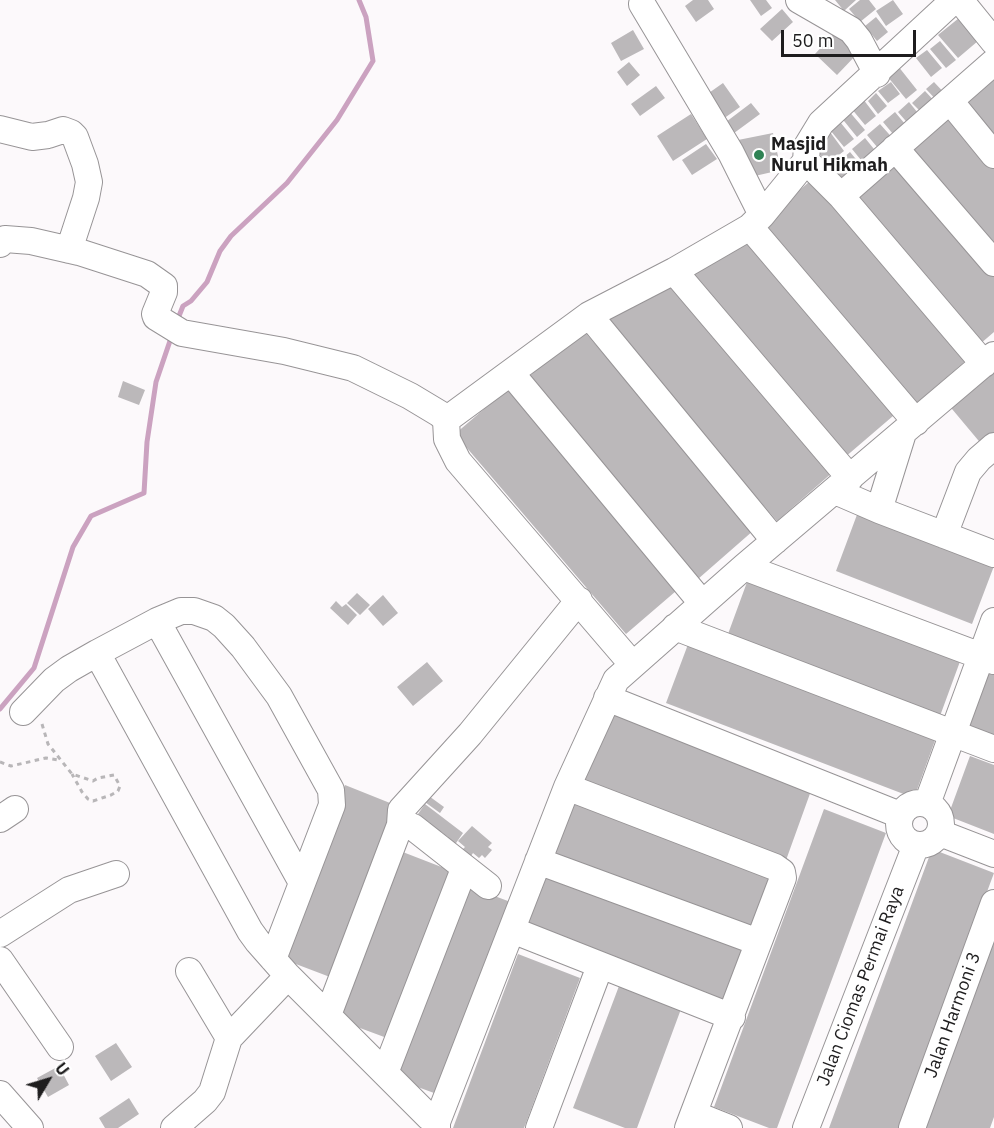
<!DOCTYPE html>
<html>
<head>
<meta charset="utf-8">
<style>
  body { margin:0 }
  #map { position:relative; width:994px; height:1128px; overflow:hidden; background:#fcf9fb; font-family:"IBM Plex Sans",sans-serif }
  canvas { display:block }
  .north { position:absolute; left:18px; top:1050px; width:60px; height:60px; -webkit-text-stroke:4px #fff; paint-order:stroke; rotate:52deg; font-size:16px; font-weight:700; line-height:24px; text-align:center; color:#1e1d1e }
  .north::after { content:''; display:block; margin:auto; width:21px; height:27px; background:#1e1d1e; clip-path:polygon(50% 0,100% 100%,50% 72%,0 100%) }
  .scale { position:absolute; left:781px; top:30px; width:135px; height:27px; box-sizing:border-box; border:3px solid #1e1d1e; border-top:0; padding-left:8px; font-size:18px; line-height:21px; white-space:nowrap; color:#1e1d1e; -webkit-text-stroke:4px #fff; paint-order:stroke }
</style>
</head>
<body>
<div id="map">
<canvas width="994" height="1128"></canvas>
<div class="north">U</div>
<div class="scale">50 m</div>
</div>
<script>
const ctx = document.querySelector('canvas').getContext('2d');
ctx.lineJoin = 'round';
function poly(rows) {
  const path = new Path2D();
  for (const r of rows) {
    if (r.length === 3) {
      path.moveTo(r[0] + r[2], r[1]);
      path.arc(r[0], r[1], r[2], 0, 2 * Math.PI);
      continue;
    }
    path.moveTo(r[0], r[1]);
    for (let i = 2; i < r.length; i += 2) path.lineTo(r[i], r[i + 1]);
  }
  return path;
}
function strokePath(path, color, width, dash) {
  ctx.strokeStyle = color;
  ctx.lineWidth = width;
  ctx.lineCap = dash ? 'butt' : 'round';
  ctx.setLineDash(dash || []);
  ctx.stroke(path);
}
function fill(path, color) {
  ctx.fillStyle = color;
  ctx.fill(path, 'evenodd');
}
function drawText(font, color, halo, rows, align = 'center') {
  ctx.font = font + ' "IBM Plex Sans",sans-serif';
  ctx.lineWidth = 5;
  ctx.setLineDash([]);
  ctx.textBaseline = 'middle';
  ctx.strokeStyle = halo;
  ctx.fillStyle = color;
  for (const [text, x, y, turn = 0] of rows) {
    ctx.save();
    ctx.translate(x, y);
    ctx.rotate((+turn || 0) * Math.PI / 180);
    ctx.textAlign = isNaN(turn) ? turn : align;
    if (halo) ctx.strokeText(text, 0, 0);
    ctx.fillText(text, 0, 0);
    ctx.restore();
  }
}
strokePath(poly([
  [177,321,183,306,191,301,207,282,220,251,231,236,287,183,337,120,373,61,366,17,359,0],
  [0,709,34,668,73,547,91,516,144,493,147,442,156,382,172,335]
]), '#cba2c0', 5);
fill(poly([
  [693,0,708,0,714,9,696,22,685,6],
  [750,0,766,0,772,8,761,16],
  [835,0,856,0,844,11],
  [860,0,869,0,876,9,860,22,849,9],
  [893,0,903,14,886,26,876,11],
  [782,9,793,22,772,41,760,29],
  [876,17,888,32,877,41,865,26],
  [959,18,978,41,958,58,938,35],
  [633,30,644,49,621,61,611,43],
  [836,31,859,52,837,75,815,54],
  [940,41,956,60,946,68,930,49],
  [927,50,942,68,931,77,916,58],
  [629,62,640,75,627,86,617,72],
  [898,66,917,90,906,99,887,76],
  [994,73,994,142,960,102],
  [891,82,900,94,888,103,878,91],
  [934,82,948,97,940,104,926,89],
  [723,83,740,107,723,119,706,95],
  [656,86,665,98,640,116,631,104],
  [925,91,938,105,926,117,912,103],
  [876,93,887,106,878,114,868,101],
  [863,99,876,116,865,125,851,108],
  [909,102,922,118,911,127,898,112],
  [751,103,760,114,730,136,722,125],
  [848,110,865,130,857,137,840,116],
  [945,110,994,167,994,253,903,146],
  [895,112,910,130,898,140,883,122],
  [691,114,707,139,673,161,657,136],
  [836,117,854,139,844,147,826,125],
  [880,124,896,142,883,154,867,135],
  [830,132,844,151,827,164,813,145],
  [773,133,781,170,746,178,738,140],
  [865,138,878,154,865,165,852,149],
  [706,144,717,159,692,175,682,160],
  [850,152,865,170,842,190,827,172],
  [893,156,994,275,994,332,980,344,850,193],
  [815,177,970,357,913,406,758,225],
  [746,229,900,410,844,458,689,278],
  [662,272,833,472,777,521,605,321],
  [583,330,754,530,698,579,526,379],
  [994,363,994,437,983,446,947,403],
  [123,381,145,390,139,405,118,397],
  [512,385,683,585,626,634,455,434],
  [858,512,994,566,972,624,836,571],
  [750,574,962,656,940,716,728,634],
  [357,593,370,605,360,615,347,603],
  [383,595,398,613,383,626,368,609],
  [336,601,342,607,346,604,357,615,348,625,330,608],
  [690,639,937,735,914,798,666,703],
  [427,662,443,681,413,706,397,687],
  [991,665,994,666,994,735,968,725],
  [605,711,812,788,785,863,577,786],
  [970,756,994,765,994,834,948,816],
  [345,785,395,805,330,977,280,958],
  [422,791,444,807,440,813,418,797],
  [569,795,776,873,753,934,546,856],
  [425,804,463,833,454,846,443,844,448,837,440,831,436,835,426,828,430,823,418,814],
  [824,809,886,833,777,1128,769,1128,714,1107],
  [472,826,492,843,488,847,492,850,485,858,482,855,479,858,473,853,469,859,460,852,465,847,458,841],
  [395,849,457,873,395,1041,333,1018],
  [932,849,994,873,899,1128,829,1128],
  [543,869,750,946,729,1004,522,927],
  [465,885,516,904,445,1097,393,1078],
  [994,927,994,1117,990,1128,919,1128],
  [518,954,580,978,564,1021,524,1128,453,1128],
  [619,986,681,1009,637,1128,625,1128,573,1108],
  [116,1043,132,1067,111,1081,95,1056],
  [59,1066,69,1085,48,1097,37,1078],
  [129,1098,139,1114,118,1128,105,1128,99,1118]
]), '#bbb8ba');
const minor = poly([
  [799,0,851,30,859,40,877,74],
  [960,0,994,42],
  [642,4,731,153,762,215],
  [950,101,994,155],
  [0,129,32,137,48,135,63,130,71,133,75,137,85,164,89,182,86,198,69,250],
  [895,148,994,263],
  [806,161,841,196,984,364],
  [841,196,994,62],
  [750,227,916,422],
  [0,244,5,239,31,241,79,252,147,274,164,286,164,292,155,314,156,317,182,333,284,351,353,368,410,396,440,414,446,420,447,439,458,461,632,664],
  [674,271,850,478],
  [589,315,775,541],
  [511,373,702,603],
  [446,420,589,315,674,271,750,227,762,215,806,161,807,146,821,123,954,0],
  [835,491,879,510,994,554],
  [879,510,903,433],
  [944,535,968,472,979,459,994,446],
  [744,567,994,661],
  [157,621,301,881],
  [675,627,994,749],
  [607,698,900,815],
  [23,712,54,680,69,669,97,653],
  [567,787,775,867,782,872,783,878,688,1128],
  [920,824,21],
  [927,804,994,621],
  [0,819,15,809],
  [400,825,406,824,413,827,488,886],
  [940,833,994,854],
  [538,861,758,942],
  [512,930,732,1017],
  [0,934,69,890,116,874],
  [273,959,332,805,331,790,279,696,243,647,224,626,214,618,194,611,181,611,157,621,97,653,250,931,258,942,288,976,429,1117,437,1122],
  [0,960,60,1047],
  [189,971,229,1038],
  [328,1015,400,825,401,810,470,734,579,600],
  [385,1073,464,869],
  [0,1094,30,1128],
  [694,1114,729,1128],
  [174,1128,205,1101,212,1092,229,1038,288,976],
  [437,1128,437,1122,567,787,616,680,744,567,994,355],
  [539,1128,600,966],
  [806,1128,916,845],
  [912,1128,994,903]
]);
strokePath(minor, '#979496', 28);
strokePath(poly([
  [42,724,48,744,72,774,93,781,98,778,114,775,120,786,118,791,111,795,93,801,88,799,82,792,72,774],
  [0,762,11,766,46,758,58,760]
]), '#b8b6b8', 3, [4.5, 4.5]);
strokePath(minor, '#fff', 26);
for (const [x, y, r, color] of [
  [759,155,6,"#2f8254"]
]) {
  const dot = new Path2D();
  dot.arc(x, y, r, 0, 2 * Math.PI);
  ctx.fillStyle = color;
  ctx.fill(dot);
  strokePath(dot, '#fff', 2);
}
drawText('bold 18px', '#1e1d1e', '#fff', [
  ["Masjid",771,145],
  ["Nurul Hikmah",771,166]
], 'left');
drawText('18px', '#1e1d1e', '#fff', [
  ["Jalan Ciomas Permai Raya",861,986,-69],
  ["Jalan Harmoni 3",953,1015,-70]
]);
</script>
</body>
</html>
